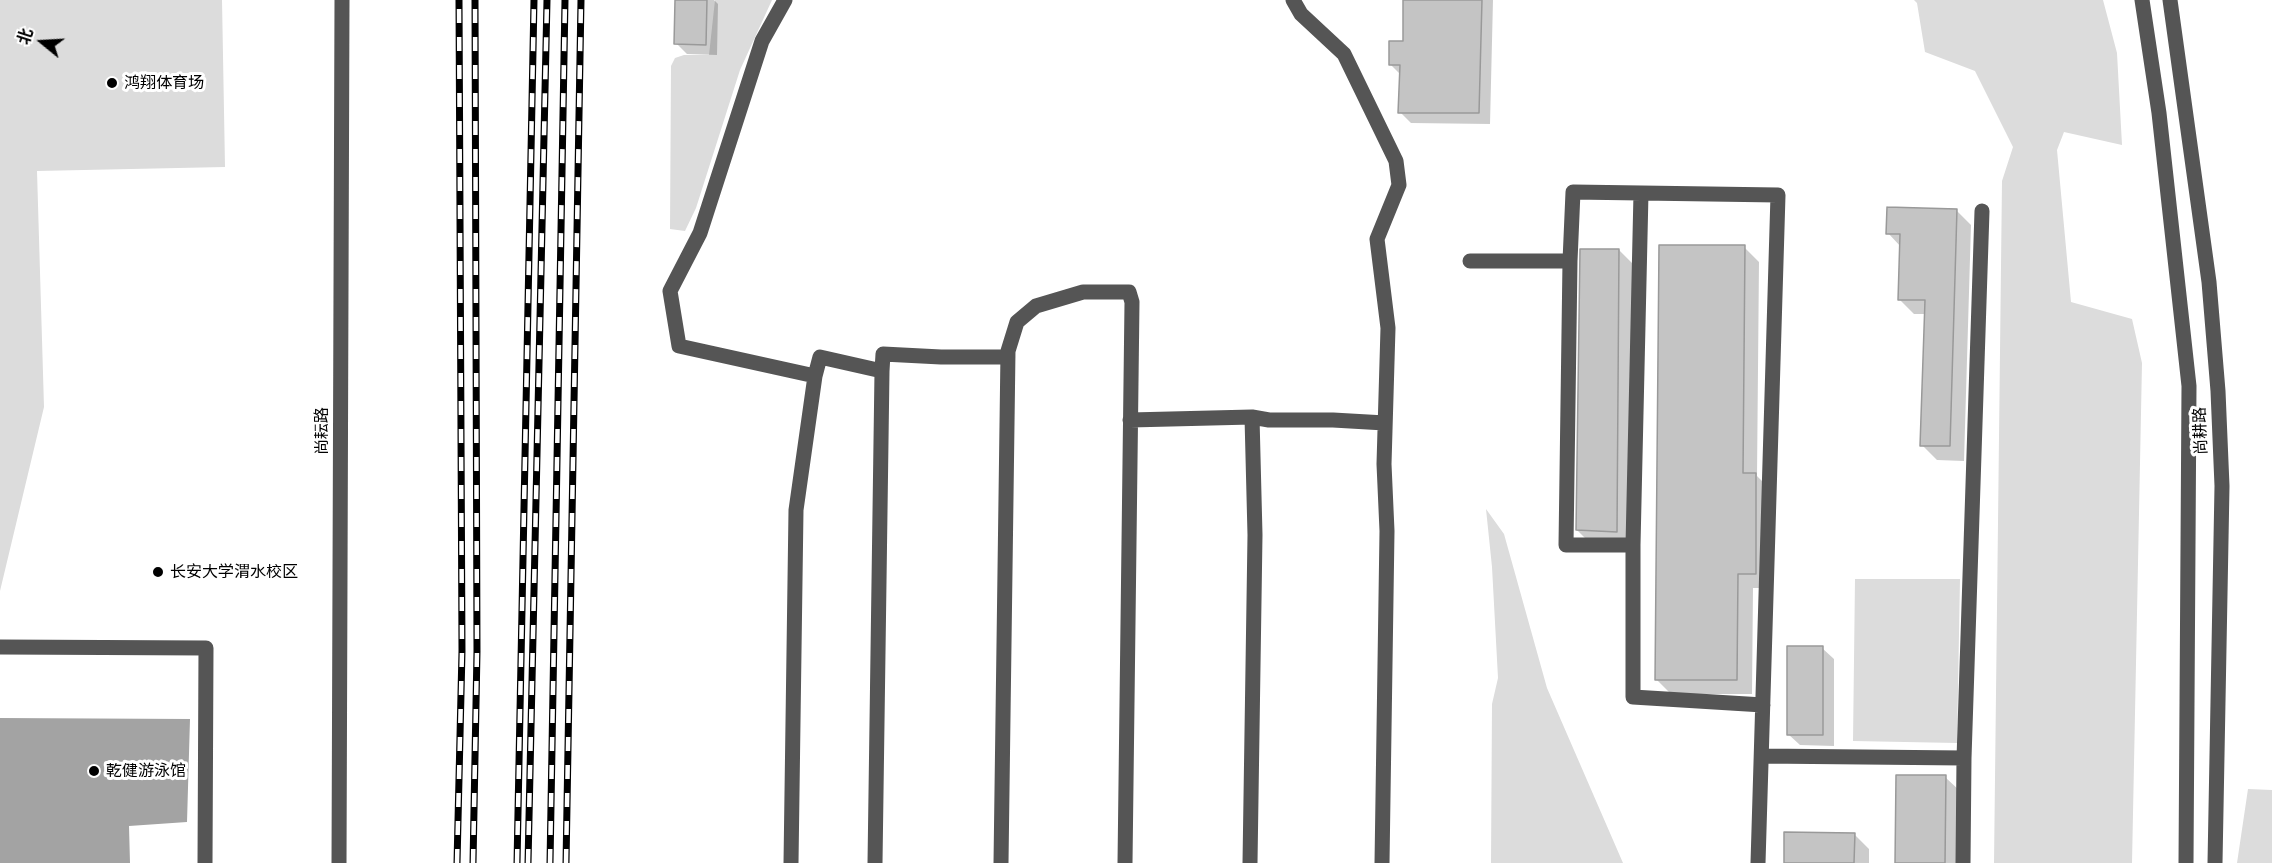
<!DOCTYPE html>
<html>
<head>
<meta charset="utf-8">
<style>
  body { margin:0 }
  #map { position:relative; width:2272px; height:863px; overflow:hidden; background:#fff; font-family:"Open Sans","Noto Sans SC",sans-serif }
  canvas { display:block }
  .north { position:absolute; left:12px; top:12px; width:60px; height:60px; -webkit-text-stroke:4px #fff; paint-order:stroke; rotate:288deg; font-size:16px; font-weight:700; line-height:24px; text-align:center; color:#000 }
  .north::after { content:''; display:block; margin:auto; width:21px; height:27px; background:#000; clip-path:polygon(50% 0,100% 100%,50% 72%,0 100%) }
</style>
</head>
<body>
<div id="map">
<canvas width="2272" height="863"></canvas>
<div class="north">北</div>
</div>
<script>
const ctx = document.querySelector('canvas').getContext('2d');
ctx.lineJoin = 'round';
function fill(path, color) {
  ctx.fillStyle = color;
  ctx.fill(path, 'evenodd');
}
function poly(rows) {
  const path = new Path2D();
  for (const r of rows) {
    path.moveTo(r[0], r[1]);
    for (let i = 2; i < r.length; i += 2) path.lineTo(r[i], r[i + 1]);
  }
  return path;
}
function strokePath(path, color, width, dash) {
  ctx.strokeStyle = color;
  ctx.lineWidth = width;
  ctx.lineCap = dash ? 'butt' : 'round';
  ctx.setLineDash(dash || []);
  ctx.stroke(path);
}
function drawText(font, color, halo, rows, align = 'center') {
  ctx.font = font + ' "Open Sans","Noto Sans SC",sans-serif';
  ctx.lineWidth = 6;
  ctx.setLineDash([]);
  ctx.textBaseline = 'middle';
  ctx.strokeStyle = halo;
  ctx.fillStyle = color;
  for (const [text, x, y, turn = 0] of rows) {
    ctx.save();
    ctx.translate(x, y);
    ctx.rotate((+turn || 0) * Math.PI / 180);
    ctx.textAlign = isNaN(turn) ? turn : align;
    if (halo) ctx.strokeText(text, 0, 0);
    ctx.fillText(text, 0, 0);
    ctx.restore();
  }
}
fill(poly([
  [0,0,222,0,225,167,37,171,44,407,0,591],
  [715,0,772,0,740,70,696,208,685,231,670,229,671,66,675,58,684,55,709,55],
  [1914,0,2103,0,2117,53,2122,145,2064,132,2057,150,2071,302,2132,319,2142,363,2132,863,1994,863,2002,181,2013,147,1975,71,1925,52,1917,3],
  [1486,509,1504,534,1547,688,1623,863,1491,863,1492,704,1498,678,1492,567],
  [1855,579,1960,579,1957,743,1853,741],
  [2248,789,2272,790,2272,863,2237,863]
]), '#dcdcdc');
fill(poly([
  [0,718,190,719,187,822,129,826,130,863,0,863]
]), '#a3a3a3');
fill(poly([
  [677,0,714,0,718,4,717,55,687,54,676,43],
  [1404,0,1493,0,1490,124,1411,123,1400,112,1401,75,1390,64,1404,43],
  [1956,210,1971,225,1964,461,1937,460,1922,445,1926,314,1914,314,1899,299,1901,247,1888,233],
  [1744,247,1759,262,1757,476,1771,490,1770,588,1753,588,1752,694,1671,694,1656,679],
  [1619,250,1634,265,1632,546,1592,545,1577,530],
  [1822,648,1834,659,1834,746,1800,745,1788,734],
  [1945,777,1960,791,1959,863,1897,863],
  [1854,834,1869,849,1869,863,1785,863]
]), '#0003');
const building = poly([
  [675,0,707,0,706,45,674,44,675,0],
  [1403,0,1482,0,1479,113,1398,113,1400,65,1389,65,1389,41,1403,41,1403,0],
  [1887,207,1957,209,1950,446,1920,446,1925,300,1898,300,1900,234,1886,234,1887,207],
  [1659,245,1745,245,1743,473,1756,473,1756,574,1738,574,1737,680,1655,680,1659,245],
  [1580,249,1619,249,1617,532,1576,530,1580,249],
  [1787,646,1823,646,1823,735,1787,735,1787,646],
  [1896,775,1946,775,1945,863,1895,863,1896,775],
  [1784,832,1855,833,1854,863,1784,863,1784,832]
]);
fill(building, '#c4c4c4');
strokePath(building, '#999', 1.5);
strokePath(poly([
  [785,0,762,41,700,233,670,291,679,346,815,376],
  [1293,0,1301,14,1344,54,1396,161,1399,185,1377,239,1388,328,1384,464,1387,531,1382,863],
  [2142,0,2159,113,2189,386,2186,863],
  [2170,0,2209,282,2218,391,2222,486,2215,863],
  [1641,193,1633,545,1633,697,1763,705],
  [1470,261,1570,261,1573,192,1778,195,1758,863],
  [1570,261,1566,545,1633,545],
  [882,371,883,354,941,357,1008,357],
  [1252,417,1269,420,1333,420,1385,423],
  [1130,420,1252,417,1255,535,1250,863],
  [0,647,206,648,205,863],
  [1762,756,1964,758],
  [339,863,342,0],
  [791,863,796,510,815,376,820,357,882,371,875,863],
  [1001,863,1008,351,1017,322,1036,306,1083,292,1129,292,1132,302,1125,863],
  [1963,863,1964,758,1982,211]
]), '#555', 15);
const rail = poly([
  [457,863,462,651,459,0],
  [473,863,477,651,475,0],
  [517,863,534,0],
  [528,863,547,0],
  [550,863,565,0],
  [566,863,581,0]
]);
strokePath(rail, '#000', 7);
strokePath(rail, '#fff', 4.5, [14]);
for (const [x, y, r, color] of [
  [112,83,6,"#000"],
  [158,572,6,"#000"],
  [94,771,6,"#000"]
]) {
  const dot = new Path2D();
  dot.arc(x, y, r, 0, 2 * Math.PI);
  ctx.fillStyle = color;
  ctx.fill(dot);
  strokePath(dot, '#fff', 2);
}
drawText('16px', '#000', '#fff', [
  ["鸿翔体育场",124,83],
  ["长安大学渭水校区",170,572],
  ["乾健游泳馆",106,771]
], 'left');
drawText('16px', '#000', '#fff', [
  ["尚耘路",322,431,-90],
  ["尚耕路",2201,431,-92]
]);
</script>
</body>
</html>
